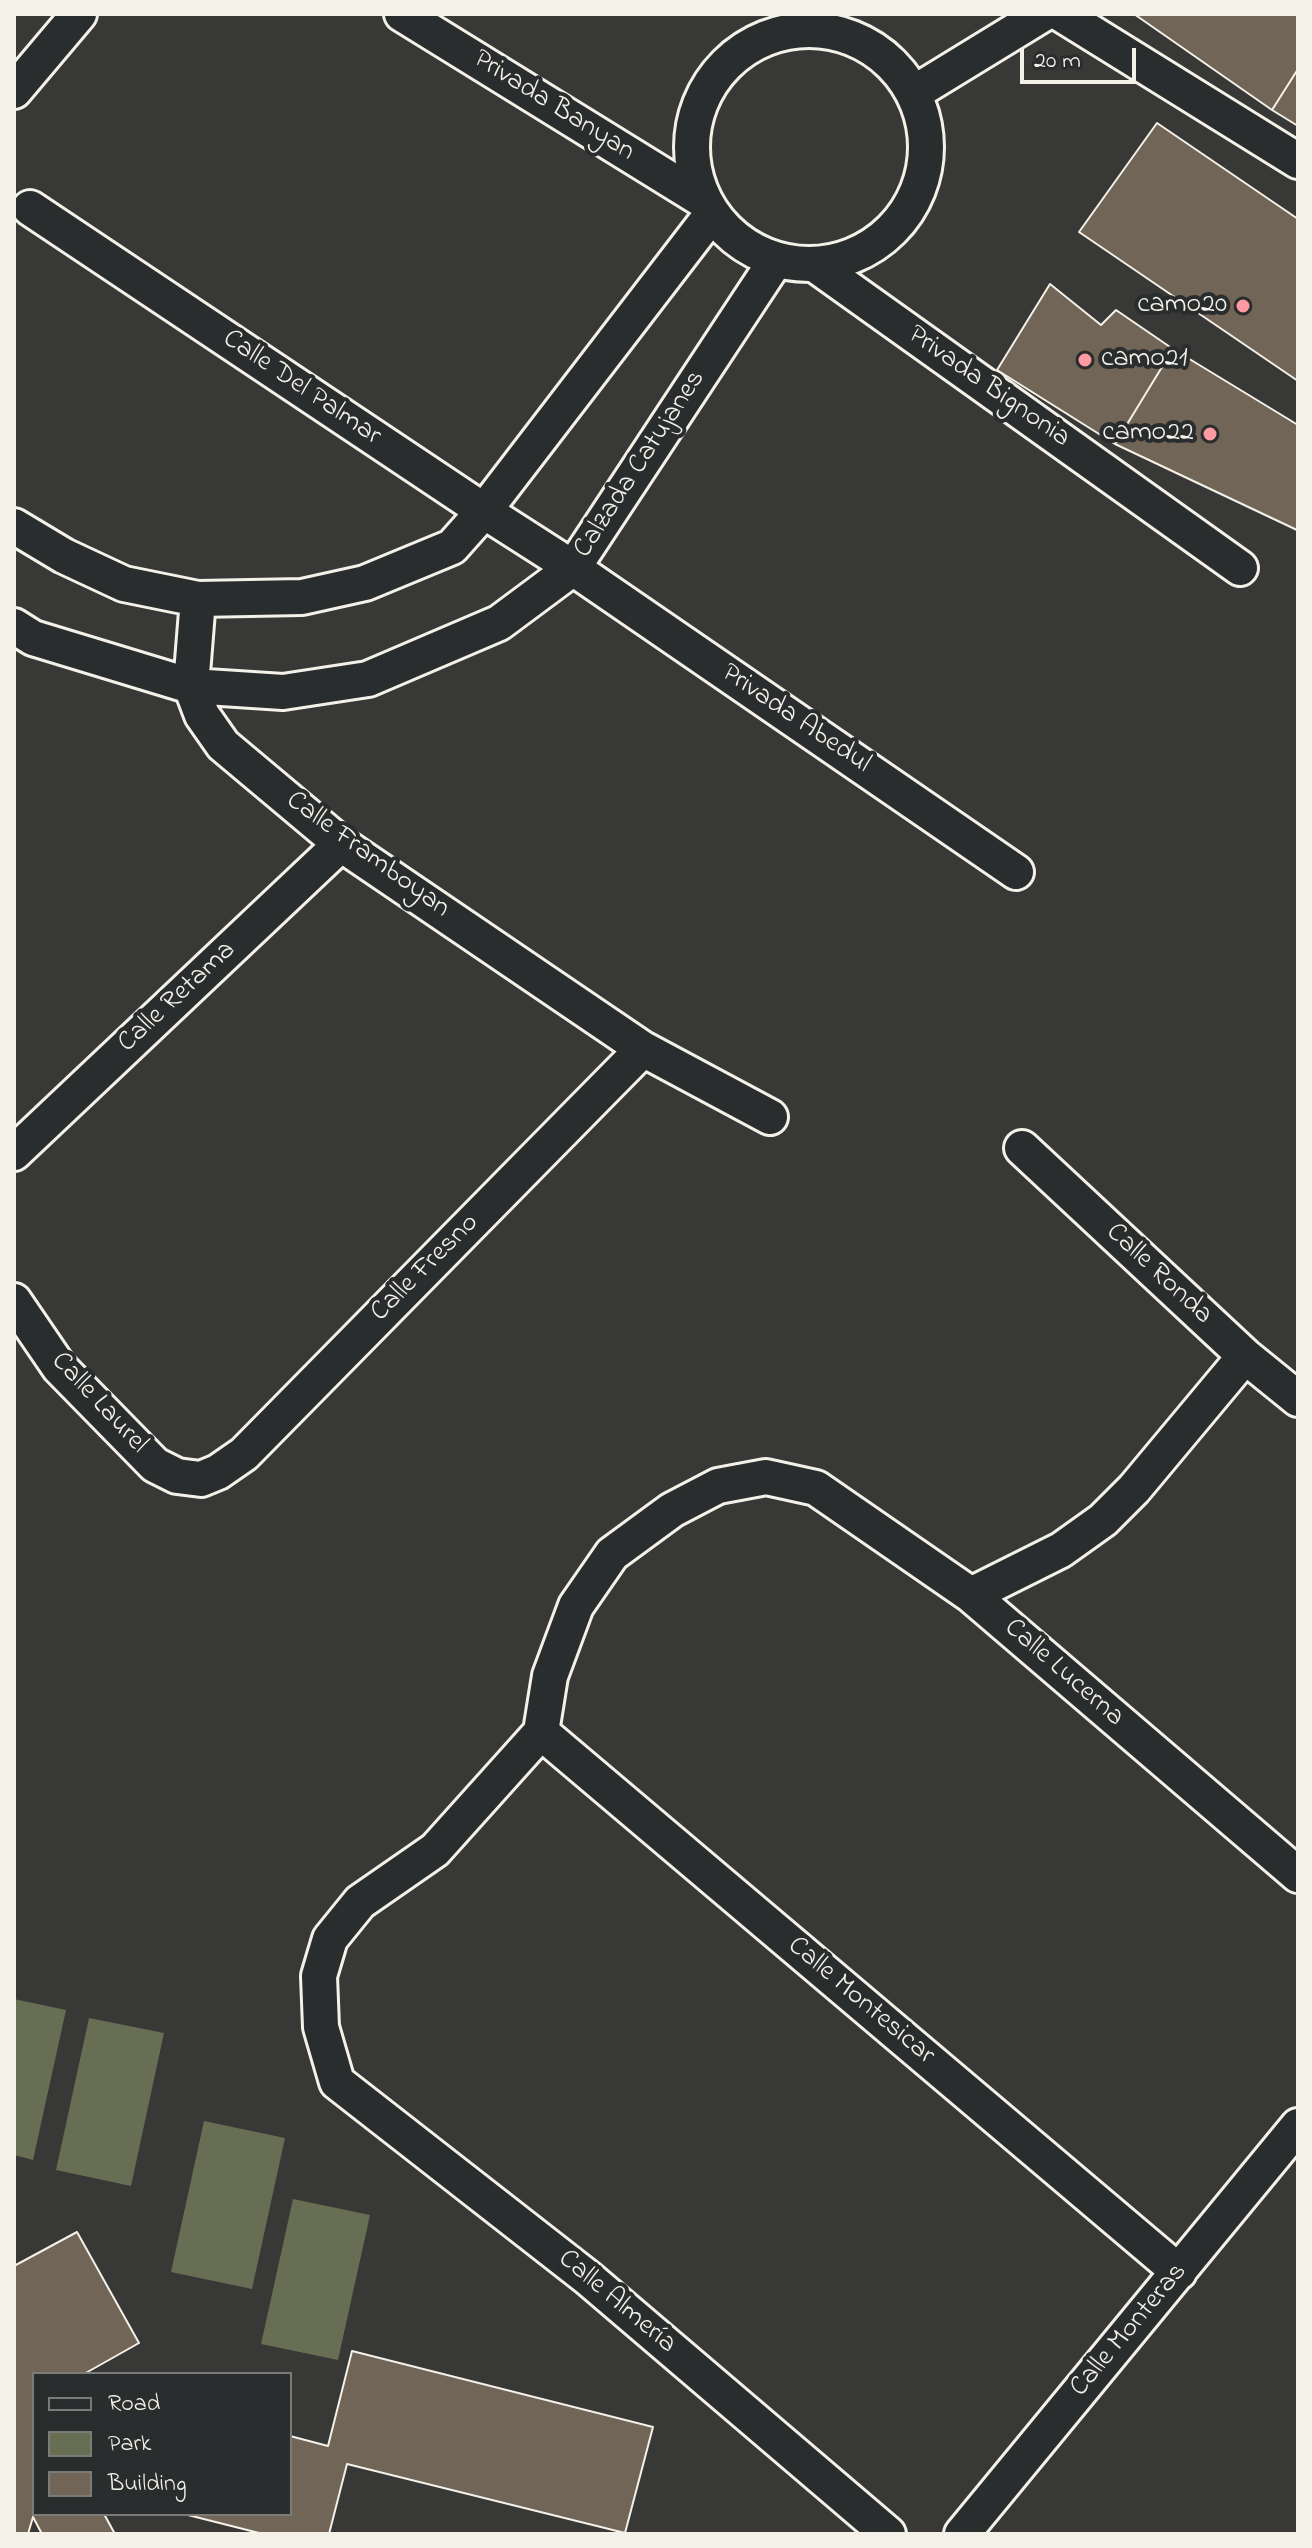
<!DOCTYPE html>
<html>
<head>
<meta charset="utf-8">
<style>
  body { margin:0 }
  #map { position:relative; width:1312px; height:2548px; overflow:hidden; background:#383836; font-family:"Indie Flower",sans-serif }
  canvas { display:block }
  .frame { position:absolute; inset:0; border:16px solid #f4f1e8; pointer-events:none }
  .legend { position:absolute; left:32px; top:2372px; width:260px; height:144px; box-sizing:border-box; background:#2a2d2e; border:2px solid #7b7b78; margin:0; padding:10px 14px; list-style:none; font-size:24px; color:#f4f1e8 }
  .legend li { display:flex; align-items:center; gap:16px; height:40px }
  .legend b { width:40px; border:2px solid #7b7b78 }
  .scale { position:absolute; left:1020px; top:48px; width:116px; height:36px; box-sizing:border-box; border:4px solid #f4f1e8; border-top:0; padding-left:10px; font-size:24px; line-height:28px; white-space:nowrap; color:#f4f1e8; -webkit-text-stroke:6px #2a2d2e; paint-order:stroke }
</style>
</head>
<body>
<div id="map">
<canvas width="1312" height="2548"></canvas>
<div class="frame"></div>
<ul class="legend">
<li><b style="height:10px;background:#2a2d2e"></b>Road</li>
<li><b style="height:22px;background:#676e54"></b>Park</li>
<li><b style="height:22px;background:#716557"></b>Building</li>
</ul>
<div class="scale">20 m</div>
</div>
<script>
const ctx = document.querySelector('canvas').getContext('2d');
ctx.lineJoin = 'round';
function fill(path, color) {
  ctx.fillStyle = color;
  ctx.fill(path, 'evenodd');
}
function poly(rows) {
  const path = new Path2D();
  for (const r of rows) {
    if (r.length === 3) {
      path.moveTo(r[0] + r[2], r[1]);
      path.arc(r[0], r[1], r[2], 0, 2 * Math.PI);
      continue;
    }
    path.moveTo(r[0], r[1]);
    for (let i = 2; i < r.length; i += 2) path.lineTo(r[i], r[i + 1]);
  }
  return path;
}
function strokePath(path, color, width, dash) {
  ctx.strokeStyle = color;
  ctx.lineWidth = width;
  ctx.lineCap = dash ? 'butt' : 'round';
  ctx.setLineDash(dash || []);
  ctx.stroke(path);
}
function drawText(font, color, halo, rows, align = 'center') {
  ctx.font = font + ' "Indie Flower",sans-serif';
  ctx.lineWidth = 8;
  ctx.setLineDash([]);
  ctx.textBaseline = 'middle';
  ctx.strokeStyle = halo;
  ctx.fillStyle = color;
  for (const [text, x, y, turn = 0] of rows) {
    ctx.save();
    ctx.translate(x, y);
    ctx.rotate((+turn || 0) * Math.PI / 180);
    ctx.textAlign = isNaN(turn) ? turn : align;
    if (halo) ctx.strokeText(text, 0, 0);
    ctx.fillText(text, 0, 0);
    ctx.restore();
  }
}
fill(poly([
  [14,1999,66,2010,33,2160,14,2155],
  [89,2018,164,2033,131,2186,56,2170],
  [204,2121,285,2138,252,2289,171,2272],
  [293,2199,370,2215,338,2360,261,2344]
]), '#676e54');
const building = poly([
  [1134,14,1298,14,1298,69,1272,110,1134,14],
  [1298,69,1298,126,1272,110,1298,69],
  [1157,123,1298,219,1298,381,1079,232,1157,123],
  [1050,284,1101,325,1116,310,1173,349,1115,444,997,370,1050,284],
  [1173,349,1298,425,1297,530,1115,444,1173,349],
  [77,2232,139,2343,84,2374,34,2374,34,2514,104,2514,115,2534,42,2534,33,2517,28,2534,14,2534,14,2266,77,2232],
  [352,2351,653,2427,625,2533,347,2464,329,2534,263,2534,184,2514,290,2514,290,2436,328,2446,352,2351]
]);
fill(building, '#716557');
strokePath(building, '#f4f1e8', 2);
const street = poly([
  [402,14,703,200],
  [1061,14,1298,161],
  [809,147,117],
  [14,91,79,14],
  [914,93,1043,14],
  [30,208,484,511,573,568,1016,872],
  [814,264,1240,568],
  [14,526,64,556,124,584,198,599,302,597,365,583,452,547,484,511,712,214],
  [198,599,191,686,202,715,223,745,341,844,643,1049,770,1117],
  [14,626,33,638,191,686,283,692,368,679,499,623,573,568,776,260],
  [1022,1148,1245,1356,1298,1399],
  [14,1153,341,844],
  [14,1301,59,1367,155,1465,177,1476,201,1479,218,1472,244,1454,643,1049],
  [971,1595,1061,1550,1103,1520,1134,1489,1245,1356],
  [541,1732,1179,2272],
  [888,2534,588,2278,337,2082,321,2027,319,1976,330,1939,360,1902,435,1850,541,1732,550,1676,576,1606,612,1554,672,1510,718,1486,766,1477,816,1488,971,1595,1298,1875],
  [962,2534,1298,2126]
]);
strokePath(street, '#f4f1e8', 40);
strokePath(street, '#2a2d2e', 34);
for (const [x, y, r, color] of [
  [1243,306,8,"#ff9aa2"],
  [1085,360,8,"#ff9aa2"],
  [1210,434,8,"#ff9aa2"]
]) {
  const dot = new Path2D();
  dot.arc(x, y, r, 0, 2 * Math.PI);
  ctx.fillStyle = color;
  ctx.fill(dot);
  strokePath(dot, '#2a2d2e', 3);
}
drawText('28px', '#f4f1e8', '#2a2d2e', [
  ["Privada Banyan",553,107,32],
  ["Privada Bignonia",988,388,35],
  ["Calle Del Palmar",301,389,34],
  ["Calzada Catujanes",641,465,-57],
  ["Privada Abedul",795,720,34],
  ["Calle Framboyan",367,856,36],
  ["Calle Retama",178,998,-43],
  ["Calle Fresno",426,1269,-45],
  ["Calle Ronda",1158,1275,43],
  ["Calle Laurel",98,1404,47],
  ["Calle Lucerna",1063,1674,41],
  ["Calle Montesicar",860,2002,40],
  ["Calle Almería",616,2303,40],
  ["Calle Monteras",1130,2331,-50]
]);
drawText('28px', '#f4f1e8', '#2a2d2e', [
  ["camo20",1227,306],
  ["camo21",1101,360,"left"],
  ["camo22",1194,434]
], 'right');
</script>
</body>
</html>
